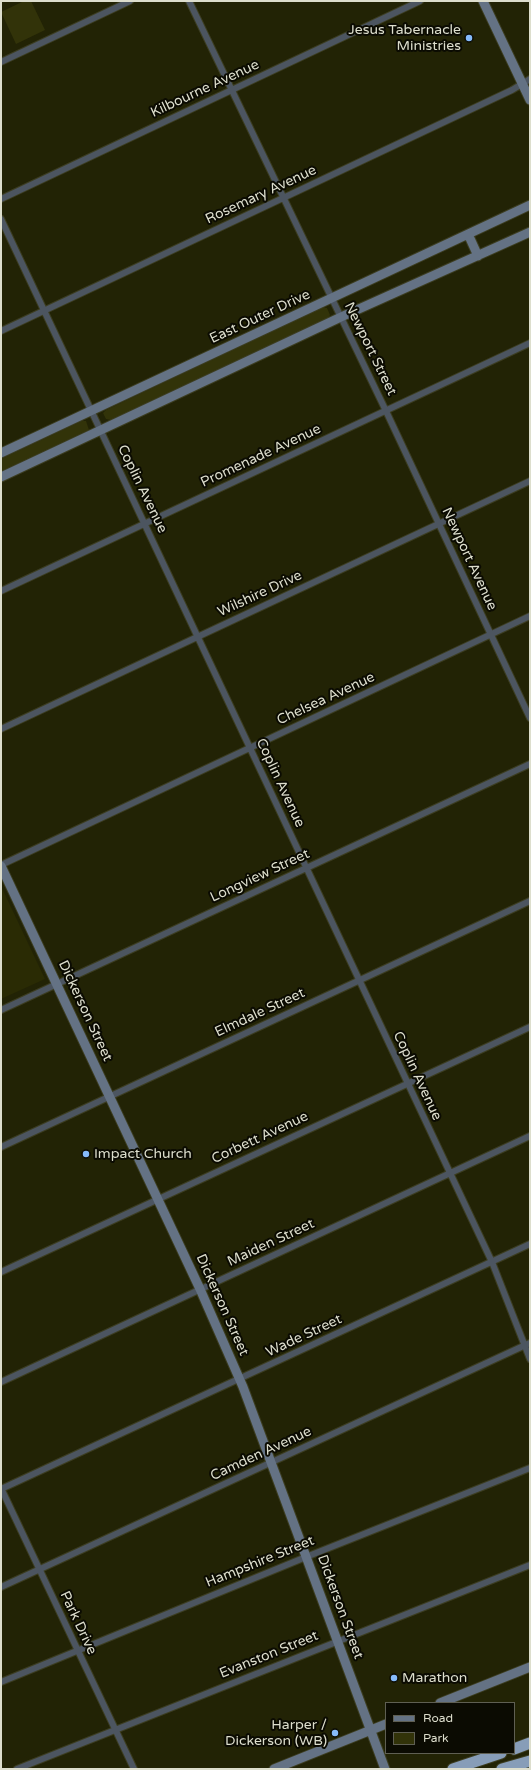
<!DOCTYPE html>
<html>
<head>
<meta charset="utf-8">
<style>
  body { margin:0 }
  #map { position:relative; width:531px; height:1770px; overflow:hidden; background:#222305; font-family:"Varela Round",sans-serif }
  canvas { display:block }
  .frame { position:absolute; inset:0; border:2px solid #dddecd; pointer-events:none }
  .legend { position:absolute; left:385px; top:1702px; width:130px; height:52px; box-sizing:border-box; background:#0b0b02; border:1px solid #5f5f53; margin:0; padding:5px 7px; list-style:none; font-size:12px; color:#dddecd }
  .legend li { display:flex; align-items:center; gap:8px; height:20px }
  .legend b { width:20px; border:1px solid #5f5f53 }
</style>
</head>
<body>
<div id="map">
<canvas width="531" height="1770"></canvas>
<div class="frame"></div>
<ul class="legend">
<li><b style="height:5px;background:#647284"></b>Road</li>
<li><b style="height:11px;background:#323309"></b>Park</li>
</ul>
</div>
<script>
const ctx = document.querySelector('canvas').getContext('2d');
ctx.lineJoin = 'round';
function fill(path, color) {
  ctx.fillStyle = color;
  ctx.fill(path, 'evenodd');
}
function poly(rows) {
  const path = new Path2D();
  for (const r of rows) {
    path.moveTo(r[0], r[1]);
    for (let i = 2; i < r.length; i += 2) path.lineTo(r[i], r[i + 1]);
  }
  return path;
}
function strokePath(path, color, width, dash) {
  ctx.strokeStyle = color;
  ctx.lineWidth = width;
  ctx.lineCap = dash ? 'butt' : 'round';
  ctx.setLineDash(dash || []);
  ctx.stroke(path);
}
function drawText(font, color, halo, rows, align = 'center') {
  ctx.font = font + ' "Varela Round",sans-serif';
  ctx.lineWidth = 4;
  ctx.setLineDash([]);
  ctx.textBaseline = 'middle';
  ctx.strokeStyle = halo;
  ctx.fillStyle = color;
  for (const [text, x, y, turn = 0] of rows) {
    ctx.save();
    ctx.translate(x, y);
    ctx.rotate((+turn || 0) * Math.PI / 180);
    ctx.textAlign = isNaN(turn) ? turn : align;
    if (halo) ctx.strokeText(text, 0, 0);
    ctx.fillText(text, 0, 0);
    ctx.restore();
  }
}
fill(poly([
  [1,886,45,979,1,999]
]), '#2a2b04');
fill(poly([
  [24,1,31,1,45,30,16,44,1,12],
  [323,307,327,308,330,315,328,318,111,420,106,419,103,413,106,410],
  [82,421,86,421,89,430,1,472,1,459]
]), '#323309');
const street = poly([
  [189,1,386,411,530,718],
  [1,62,130,1],
  [1,199,420,1],
  [1,219,492,1262,530,1359],
  [1,331,512,90,530,79],
  [1,591,530,343],
  [1,729,530,481],
  [1,865,530,616],
  [1,1010,530,764],
  [1,1147,530,901],
  [1,1272,530,1027],
  [1,1382,530,1136],
  [1,1488,134,1769],
  [1,1489,530,1244],
  [1,1587,530,1343],
  [1,1682,306,1557,530,1468],
  [17,1769,530,1565]
]);
const secondary = poly([
  [483,1,530,100],
  [468,234,478,256],
  [1,453,530,205],
  [1,477,341,317,530,232],
  [1,866,200,1289,243,1387,385,1769],
  [440,1703,530,1667],
  [274,1769,386,1724]
]);
const highway = poly([
  [514,1749,530,1743],
  [453,1769,501,1753],
  [502,1769,530,1761]
]);
strokePath(street, '#3c3d21', 8);
strokePath(secondary, '#3c3d21', 11);
strokePath(highway, '#3c3d21', 13);
strokePath(street, '#4c5560', 6);
strokePath(secondary, '#647284', 9);
strokePath(highway, '#879db8', 11);
for (const [x, y, r, color] of [
  [469,38,4,"#86bbfb"],
  [86,1154,4,"#86bbfb"],
  [394,1678,4,"#86bbfb"],
  [335,1733,4,"#86bbfb"]
]) {
  const dot = new Path2D();
  dot.arc(x, y, r, 0, 2 * Math.PI);
  ctx.fillStyle = color;
  ctx.fill(dot);
  strokePath(dot, '#0b0b02', 1.5);
}
drawText('14px', '#dddecd', '#0b0b02', [
  ["Jesus Tabernacle",461,30],
  ["Ministries",461,46],
  ["Impact Church",94,1154,"left"],
  ["Marathon",402,1678,"left"],
  ["Harper /",327,1725],
  ["Dickerson (WB)",327,1741]
], 'right');
drawText('14px', '#dddecd', '#0b0b02', [
  ["Kilbourne Avenue",205,89,-25],
  ["Rosemary Avenue",261,195,-25],
  ["East Outer Drive",260,317,-25],
  ["Newport Street",370,349,64],
  ["Promenade Avenue",261,456,-25],
  ["Coplin Avenue",142,489,64],
  ["Newport Avenue",469,559,65],
  ["Wilshire Drive",260,594,-25],
  ["Chelsea Avenue",326,699,-25],
  ["Coplin Avenue",280,783,65],
  ["Longview Street",260,876,-25],
  ["Dickerson Street",85,1011,65],
  ["Elmdale Street",260,1013,-25],
  ["Coplin Avenue",417,1076,65],
  ["Corbett Avenue",260,1138,-25],
  ["Maiden Street",271,1243,-25],
  ["Dickerson Street",222,1305,66],
  ["Wade Street",304,1336,-25],
  ["Camden Avenue",261,1454,-25],
  ["Hampshire Street",260,1562,-22],
  ["Dickerson Street",340,1607,70],
  ["Park Drive",78,1623,65],
  ["Evanston Street",269,1655,-22]
]);
</script>
</body>
</html>
